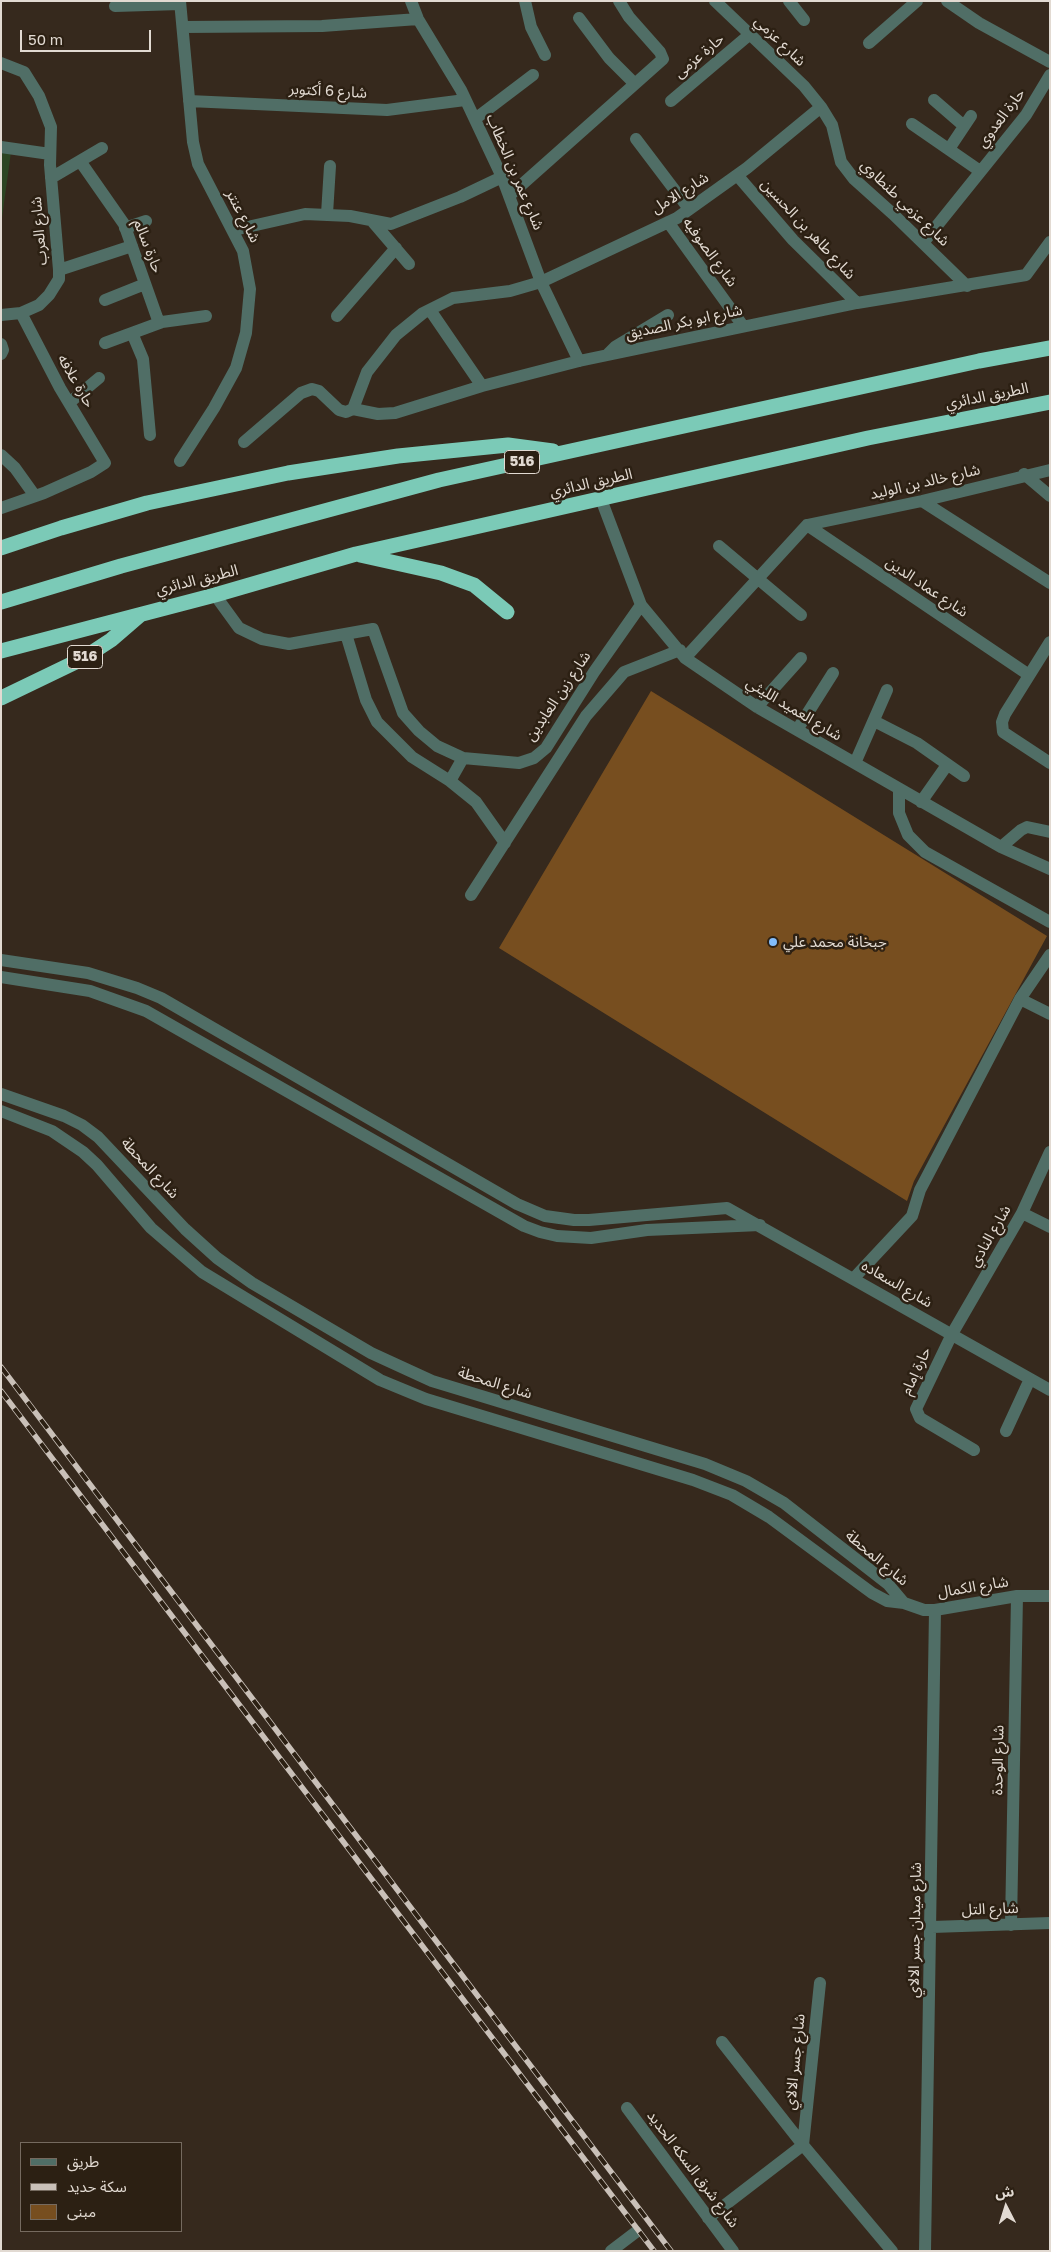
<!DOCTYPE html>
<html>
<head>
<meta charset="utf-8">
<style>
  body { margin:0 }
  #map { position:relative; width:1051px; height:2252px; overflow:hidden; background:#36291d; font-family:"Golos Text","Noto Sans Arabic",sans-serif }
  canvas { display:block }
  .frame { position:absolute; inset:0; border:2px solid #e2dad2; pointer-events:none }
  .legend { position:absolute; left:20px; top:2142px; width:162px; height:90px; box-sizing:border-box; background:#2c2013; border:1px solid #756a5f; margin:0; padding:6px 9px; list-style:none; font-size:15px; color:#e2dad2 }
  .legend li { display:flex; align-items:center; gap:10px; height:25px }
  .legend b { width:25px; border:1px solid #756a5f }
  .north { position:absolute; left:981px; top:2182px; width:50px; height:50px; -webkit-text-stroke:4px #2c2013; paint-order:stroke; rotate:355deg; font-size:14px; font-weight:700; line-height:20px; text-align:center; color:#e2dad2 }
  .north::after { content:''; display:block; margin:auto; width:18px; height:22px; background:#e2dad2; clip-path:polygon(50% 0,100% 100%,50% 72%,0 100%) }
  .scale { position:absolute; left:20px; top:30px; width:131px; height:22px; box-sizing:border-box; border:2px solid #e2dad2; border-top:0; padding-left:6px; font-size:15px; line-height:18px; white-space:nowrap; color:#e2dad2; -webkit-text-stroke:4px #2c2013; paint-order:stroke }
</style>
</head>
<body>
<div id="map">
<canvas width="1051" height="2252"></canvas>
<div class="frame"></div>
<ul class="legend">
<li><b style="height:6px;background:#506e66"></b>طريق</li>
<li><b style="height:6px;background:#c9c0b8"></b>سكة حديد</li>
<li><b style="height:14px;background:#774e1f"></b>مبنى</li>
</ul>
<div class="north">ش</div>
<div class="scale">50 m</div>
</div>
<script>
const ctx = document.querySelector('canvas').getContext('2d');
ctx.lineJoin = 'round';
function fill(path, color) {
  ctx.fillStyle = color;
  ctx.fill(path, 'evenodd');
}
function poly(rows) {
  const path = new Path2D();
  for (const r of rows) {
    path.moveTo(r[0], r[1]);
    for (let i = 2; i < r.length; i += 2) path.lineTo(r[i], r[i + 1]);
  }
  return path;
}
function strokePath(path, color, width, dash) {
  ctx.strokeStyle = color;
  ctx.lineWidth = width;
  ctx.lineCap = dash ? 'butt' : 'round';
  ctx.setLineDash(dash || []);
  ctx.stroke(path);
}
function drawText(font, color, halo, rows, align = 'center') {
  ctx.font = font + ' "Golos Text","Noto Sans Arabic",sans-serif';
  ctx.lineWidth = 5;
  ctx.setLineDash([]);
  ctx.textBaseline = 'middle';
  ctx.strokeStyle = halo;
  ctx.fillStyle = color;
  for (const [text, x, y, turn = 0] of rows) {
    ctx.save();
    ctx.translate(x, y);
    ctx.rotate((+turn || 0) * Math.PI / 180);
    ctx.textAlign = isNaN(turn) ? turn : align;
    if (halo) ctx.strokeText(text, 0, 0);
    ctx.fillText(text, 0, 0);
    ctx.restore();
  }
}
fill(poly([
  [1,151,11,152,1,225]
]), '#2d4523');
fill(poly([
  [651,691,1047,936,914,1181,907,1201,499,948]
]), '#774e1f');
strokePath(poly([
  [411,1,418,19,461,90,502,177,541,282,579,361],
  [525,1,531,27,545,55],
  [715,1,804,86,821,107,832,125,841,162,854,179,893,214,967,286],
  [789,1,804,20],
  [947,1,979,23,1050,62],
  [115,6,180,4],
  [579,18,609,58,635,84],
  [183,27,322,26,418,19],
  [869,43,917,1],
  [1,63,24,72,39,96,51,127,50,165,59,270,59,279,49,295,39,305,21,313,1,315],
  [934,100,964,126],
  [189,101,387,110,465,100],
  [671,101,749,35],
  [475,119,533,75],
  [912,124,980,171],
  [636,139,689,209],
  [1,147,50,154],
  [949,149,971,116],
  [80,161,124,224,159,323],
  [737,175,793,240,857,303],
  [51,178,102,148],
  [509,196,663,59,660,52,629,17,619,1],
  [327,214,330,166],
  [373,222,409,264],
  [668,222,743,326],
  [125,228,146,221],
  [234,230,305,214,350,216,391,224,460,197,502,177],
  [923,243,1026,115,1050,75],
  [59,270,132,246],
  [105,300,145,284],
  [430,310,482,386],
  [337,316,396,248],
  [132,333,143,359,150,435],
  [105,343,162,322,206,316],
  [1,344,3,350,1,354],
  [608,354,615,347,668,315],
  [69,403,99,378],
  [353,409,378,414,395,413,482,386,579,361,857,303,1026,275,1050,242],
  [244,442,301,393,312,389,319,391,339,410,346,412,353,409,367,372,396,335,423,313,453,298,510,291,541,282,677,218,747,168,821,107],
  [1,455,15,468,35,496],
  [180,461,214,408,236,368,246,333,250,289,243,251,198,164,193,142,180,1],
  [1024,474,1050,496],
  [601,499,641,605,685,658,757,707,1001,847,1050,869],
  [922,501,1050,583],
  [1,508,44,493,91,472,105,463,60,388,21,313],
  [807,525,1029,675],
  [807,525,922,501,1050,470],
  [719,546,801,615],
  [215,595,239,628,262,639,289,644,373,629,403,713,419,731,437,746,463,758,519,763,534,758,546,748,594,672,641,605],
  [346,634,366,700,377,722,412,757,450,781,476,802,505,843],
  [1050,642,1005,714,1002,722,1003,732,1009,736,1050,763],
  [685,658,807,525],
  [757,707,801,658],
  [874,721,917,743,964,776],
  [797,730,833,673],
  [855,763,887,690],
  [450,781,463,758],
  [899,789,899,813,908,835,925,852,1050,922],
  [921,802,947,765],
  [1001,847,1021,830,1027,827,1050,832],
  [471,895,586,716,624,672,680,650],
  [1050,955,1020,999,1050,1014],
  [1,960,88,973,137,988,161,998,517,1204,545,1216,574,1220,589,1220,727,1208,1050,1390],
  [1,977,90,991,146,1011,524,1226,540,1232,557,1236,591,1238,647,1230,760,1225],
  [1,1094,64,1116,82,1125,98,1137,185,1229,217,1258,252,1283,371,1353,432,1381,705,1464,746,1481,784,1503,888,1584,904,1603],
  [1,1111,52,1131,83,1152,97,1165,151,1228,202,1272,380,1380,426,1399,693,1480,732,1495,769,1517,872,1593,887,1601,904,1603,924,1610,935,1610,1017,1596,1050,1596],
  [1022,1213,1050,1227],
  [854,1278,912,1216,920,1190,1020,999],
  [1006,1431,1030,1379],
  [974,1450,920,1418,916,1409,952,1334,1022,1213,1050,1152],
  [1011,1925,1017,1596],
  [932,1927,1050,1923],
  [722,2042,803,2145,892,2251],
  [627,2108,733,2251],
  [708,2218,803,2145,820,1983],
  [611,2251,636,2232],
  [925,2251,935,1610]
]), '#506e66', 12);
strokePath(poly([
  [1,548,61,528,147,503,288,473,398,456,508,445,553,451],
  [360,555,441,573,474,585,507,612],
  [1,602,121,566,439,480,979,361,1050,348],
  [1,651,215,595,356,554,868,438,1050,402],
  [1,698,82,659,111,640,140,615]
]), '#7bcab7', 15);
const rail = poly([
  [1,1367,671,2251],
  [1,1391,654,2251]
]);
strokePath(rail, '#c9c0b8', 5.5);
strokePath(rail, '#2c2013', 4, [11]);
for (const [x, y, r, color] of [
  [773,942,5,"#82bcfa"]
]) {
  const dot = new Path2D();
  dot.arc(x, y, r, 0, 2 * Math.PI);
  ctx.fillStyle = color;
  ctx.fill(dot);
  strokePath(dot, '#2c2013', 2);
}
for (const [x, y, w] of [
  [522,462,35],
  [85,657,35]
]) {
  const box = new Path2D();
  box.roundRect(x - w / 2, y - 11.5, w, 23, 4);
  ctx.fillStyle = '#2c2013';
  ctx.fill(box);
  strokePath(box, '#e2dad2', 1);
}
drawText('bold 14px', '#e2dad2', null, [
  ["516",522,462],
  ["516",85,657]
]);
drawText('15px', '#e2dad2', '#2c2013', [
  ["شارع عزمي",780,41,44],
  ["حارة عزمى",699,56,-40],
  ["شارع 6 أكتوبر",328,91,3],
  ["حارة العدوي",1001,118,-53],
  ["شارع عمر بن الخطاب",515,172,67],
  ["شارع الامل",680,193,-32],
  ["شارع عزمي طنطاوي",905,203,44],
  ["شارع عنتر",243,216,63],
  ["شارع طاهر بن الحسين",808,229,47],
  ["شارع العرب",39,231,-95],
  ["حارة سالم",148,246,69],
  ["شارع الصوفيه",710,252,54],
  ["شارع ابو بكر الصديق",684,322,-12],
  ["حارة علافه",76,381,60],
  ["الطريق الدائري",987,396,-11],
  ["شارع خالد بن الوليد",925,482,-13],
  ["الطريق الدائري",591,483,-13],
  ["الطريق الدائري",197,580,-14],
  ["شارع عماد الدين",927,587,34],
  ["شارع زين العابدين",558,696,-56],
  ["شارع العميد الليثي",794,709,31],
  ["شارع المحطة",150,1168,47],
  ["شارع النادي",990,1236,-60],
  ["شارع السعاده",897,1284,30],
  ["حارة إمام",916,1371,-65],
  ["شارع المحطة",495,1383,17],
  ["شارع المحطة",877,1558,40],
  ["شارع الكمال",973,1587,-9],
  ["شارع الوحدة",998,1760,-89],
  ["شارع التل",990,1909,-2],
  ["شارع ميدان جسر الالاي",915,1930,-89],
  ["شارع جسر الالاي",795,2062,-84],
  ["شارع شرق السكه الحديد",693,2169,53]
]);
drawText('15px', '#e2dad2', '#2c2013', [
  ["جبخانة محمد علي",783,942]
], 'left');
</script>
</body>
</html>
